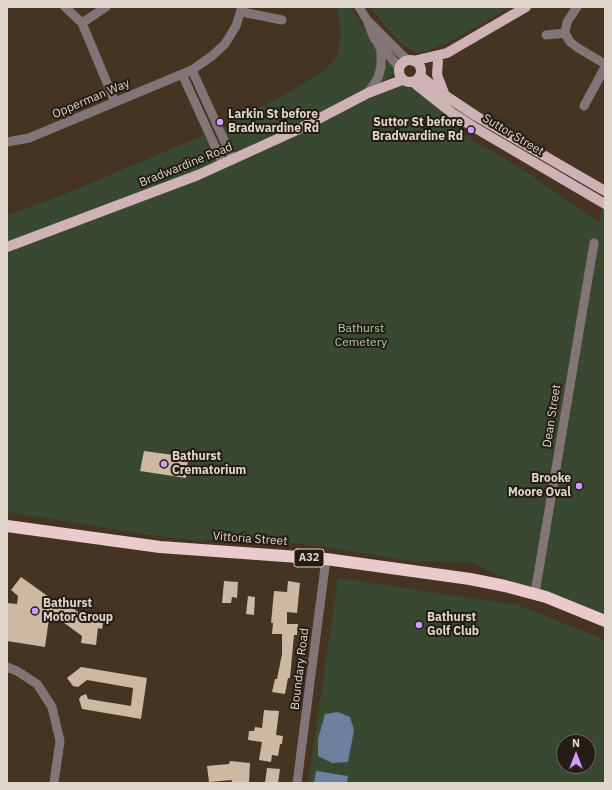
<!DOCTYPE html>
<html>
<head>
<meta charset="utf-8">
<style>
  body { margin:0 }
  #map { position:relative; width:612px; height:790px; overflow:hidden; background:#443421; font-family:"IBM Plex Sans",sans-serif }
  canvas { display:block }
  .frame { position:absolute; inset:0; border:8px solid #dfd5ca; pointer-events:none }
  .north { position:absolute; left:556px; top:734px; width:40px; height:40px; box-sizing:border-box; background:#251d15; border:1px solid #6f675d; border-radius:50%; rotate:0deg; font-size:11px; font-weight:700; line-height:16px; text-align:center; color:#dfd5ca }
  .north::after { content:''; display:block; margin:auto; width:14px; height:18px; background:#d39cfc; clip-path:polygon(50% 0,100% 100%,50% 72%,0 100%) }
</style>
</head>
<body>
<div id="map">
<canvas width="612" height="790"></canvas>
<div class="frame"></div>
<div class="north">N</div>
</div>
<script>
const ctx = document.querySelector('canvas').getContext('2d');
ctx.lineJoin = 'round';
function fill(path, color) {
  ctx.fillStyle = color;
  ctx.fill(path, 'evenodd');
}
function poly(rows) {
  const path = new Path2D();
  for (const r of rows) {
    if (r.length === 3) {
      path.moveTo(r[0] + r[2], r[1]);
      path.arc(r[0], r[1], r[2], 0, 2 * Math.PI);
      continue;
    }
    path.moveTo(r[0], r[1]);
    for (let i = 2; i < r.length; i += 2) path.lineTo(r[i], r[i + 1]);
  }
  return path;
}
function strokePath(path, color, width, dash) {
  ctx.strokeStyle = color;
  ctx.lineWidth = width;
  ctx.lineCap = dash ? 'butt' : 'round';
  ctx.setLineDash(dash || []);
  ctx.stroke(path);
}
function drawText(font, color, halo, rows, align = 'center') {
  ctx.font = font + ' "IBM Plex Sans",sans-serif';
  ctx.lineWidth = 4;
  ctx.setLineDash([]);
  ctx.textBaseline = 'middle';
  ctx.strokeStyle = halo;
  ctx.fillStyle = color;
  for (const [text, x, y, turn = 0] of rows) {
    ctx.save();
    ctx.translate(x, y);
    ctx.rotate((+turn || 0) * Math.PI / 180);
    ctx.textAlign = isNaN(turn) ? turn : align;
    if (halo) ctx.strokeText(text, 0, 0);
    ctx.fillText(text, 0, 0);
    ctx.restore();
  }
}
fill(poly([
  [337,7,351,7,352,9,360,22,374,38,398,71,370,91,409,83,440,104,445,122,474,141,524,170,599,223,603,202,605,204,605,621,535,593,473,563,412,561,297,543,206,539,204,542,144,534,7,512,7,215,60,196,209,133,223,164,232,160,219,131,322,73,337,57,341,34],
  [371,7,507,7,499,14,447,43,422,53,415,52,403,45,385,26],
  [338,578,518,605,605,640,605,783,308,783],
  [564,742,588,742,588,766,564,766]
]), '#394931');
fill(poly([
  [338,712,350,717,354,730,348,762,332,763,318,756,318,739,325,714],
  [316,771,348,776,347,783,314,783]
]), '#6c819e');
fill(poly([
  [144,451,188,457,186,478,140,471],
  [21,577,53,600,52,607,64,608,68,604,84,617,83,620,103,623,102,629,98,628,96,645,81,643,82,636,63,622,49,619,45,647,7,641,7,603,17,604,18,596,11,590],
  [224,581,238,582,237,598,232,597,231,603,222,603],
  [288,581,300,583,297,613,287,612,287,624,298,624,297,635,294,635,290,678,288,678,285,694,272,692,275,679,277,679,282,654,282,634,272,634,273,623,271,623,274,591,287,592],
  [248,596,255,597,254,615,246,614],
  [81,667,147,678,141,719,82,709,79,699,81,696,86,694,88,699,131,706,133,688,87,680,78,687,73,686,67,678],
  [264,710,279,711,276,735,283,736,282,744,280,744,278,756,272,755,271,762,259,760,262,742,248,740,249,731,254,731,255,727,262,728],
  [230,761,250,763,249,783,231,783,232,780,209,782,207,766,229,764],
  [267,768,280,769,278,783,265,783]
]), '#cdb8a2');
strokePath(poly([
  [65,7,82,23,115,102],
  [359,7,367,20,374,38,399,67],
  [577,7,567,22,565,33,570,42,578,48,605,64],
  [242,12,282,20],
  [368,21,407,60],
  [82,23,106,7],
  [546,35,565,33],
  [192,70,233,160],
  [182,74,223,164],
  [368,93,378,78,381,67,381,50,378,44],
  [584,106,605,67],
  [7,142,29,138,192,70,212,56,225,44,236,26,242,7],
  [535,593,594,243],
  [7,667,17,671,37,684,52,707,60,741,54,783],
  [297,783,326,559]
]), '#837577', 9);
strokePath(poly([
  [410,71,11],
  [413,61,447,53,526,7],
  [438,61,437,75,444,93],
  [420,76,446,96,476,116,605,191],
  [413,82,452,113,472,126,605,204],
  [7,247,198,175,297,130,368,93,402,80]
]), '#ceb2b6', 10);
strokePath(poly([
  [7,526,160,547,326,559,470,579,505,586,546,597,605,621]
]), '#ebcace', 12);
for (const [x, y, r, color] of [
  [220,122,4,"#d39cfc"],
  [471,130,4,"#d39cfc"],
  [164,464,4,"#d39cfc"],
  [579,486,4,"#d39cfc"],
  [35,611,4,"#d39cfc"],
  [419,625,4,"#d39cfc"]
]) {
  const dot = new Path2D();
  dot.arc(x, y, r, 0, 2 * Math.PI);
  ctx.fillStyle = color;
  ctx.fill(dot);
  strokePath(dot, '#251d15', 1.5);
}
for (const [x, y, w] of [
  [309,558,30]
]) {
  const box = new Path2D();
  box.roundRect(x - w / 2, y - 9, w, 18, 3);
  ctx.fillStyle = '#251d15';
  ctx.fill(box);
  strokePath(box, '#dfd5ca', 1);
}
drawText('bold 11px', '#dfd5ca', null, [
  ["A32",309,558]
]);
drawText('12px', '#dfd5ca', '#251d15', [
  ["Opperman Way",91,99,-23],
  ["Suttor Street",513,135,31],
  ["Bradwardine Road",186,165,-22],
  ["Dean Street",552,416,-81],
  ["Vittoria Street",250,539,4],
  ["Boundary Road",300,669,-83]
]);
drawText('bold 12px', '#dfd5ca', '#251d15', [
  ["Larkin St before",228,115],
  ["Bradwardine Rd",228,129],
  ["Suttor St before",463,123,"right"],
  ["Bradwardine Rd",463,137,"right"],
  ["Bathurst",172,457],
  ["Crematorium",172,471],
  ["Brooke",571,479,"right"],
  ["Moore Oval",571,493,"right"],
  ["Bathurst",43,604],
  ["Motor Group",43,618],
  ["Bathurst",427,618],
  ["Golf Club",427,632]
], 'left');
drawText('12px', '#acd09c', '#251d15', [
  ["Bathurst",361,329],
  ["Cemetery",361,343]
]);
</script>
</body>
</html>
